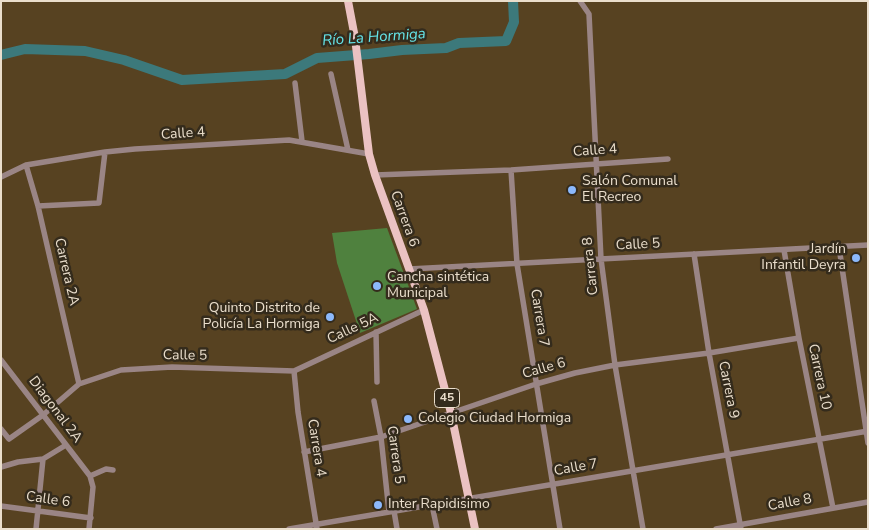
<!DOCTYPE html>
<html>
<head>
<meta charset="utf-8">
<style>
  body { margin:0 }
  #map { position:relative; width:869px; height:530px; overflow:hidden; background:#574221; font-family:"Nunito Sans",sans-serif }
  canvas { display:block }
  .frame { position:absolute; inset:0; border:2px solid #eadecc; pointer-events:none }
</style>
</head>
<body>
<div id="map">
<canvas width="869" height="530"></canvas>
<div class="frame"></div>
</div>
<script>
const ctx = document.querySelector('canvas').getContext('2d');
ctx.lineJoin = 'round';
function fill(path, color) {
  ctx.fillStyle = color;
  ctx.fill(path, 'evenodd');
}
function poly(rows) {
  const path = new Path2D();
  for (const r of rows) {
    path.moveTo(r[0], r[1]);
    for (let i = 2; i < r.length; i += 2) path.lineTo(r[i], r[i + 1]);
  }
  return path;
}
function strokePath(path, color, width, dash) {
  ctx.strokeStyle = color;
  ctx.lineWidth = width;
  ctx.lineCap = dash ? 'butt' : 'round';
  ctx.setLineDash(dash || []);
  ctx.stroke(path);
}
function drawText(font, color, halo, rows, align = 'center') {
  ctx.font = font + ' "Nunito Sans",sans-serif';
  ctx.lineWidth = 5;
  ctx.setLineDash([]);
  ctx.textBaseline = 'middle';
  ctx.strokeStyle = halo;
  ctx.fillStyle = color;
  for (const [text, x, y, turn = 0] of rows) {
    ctx.save();
    ctx.translate(x, y);
    ctx.rotate((+turn || 0) * Math.PI / 180);
    ctx.textAlign = isNaN(turn) ? turn : align;
    if (halo) ctx.strokeText(text, 0, 0);
    ctx.fillText(text, 0, 0);
    ctx.restore();
  }
}
fill(poly([
  [387,228,417,309,360,333,337,263,332,233]
]), '#4f813e');
strokePath(poly([
  [1,55,25,49,85,51,124,60,182,80,285,74,317,58,369,54,402,50,446,48,459,43,506,41,514,22,513,1]
]), '#3c797b', 10);
strokePath(poly([
  [580,1,589,14,601,259,615,365,643,529],
  [331,74,348,150],
  [295,83,302,141],
  [26,165,38,206,79,384],
  [511,170,517,264,560,529],
  [375,175,511,170,668,159],
  [1,177,26,165,105,152,135,149,289,140,369,154],
  [38,206,99,203,105,152],
  [839,247,868,443],
  [784,250,799,338,833,508],
  [694,254,709,353,741,529],
  [409,269,868,245],
  [376,332,377,382],
  [1,360,90,476,93,487,89,529],
  [294,371,298,412,317,529],
  [374,401,381,437,389,512],
  [1,429,9,439,43,415,79,384,121,370,172,367,294,371,424,310],
  [304,452,381,437,536,384,575,373,615,365,709,353,799,338],
  [1,467,18,462,43,459,66,445],
  [90,476,106,469,113,470],
  [432,505,437,529],
  [1,506,91,518],
  [394,511,397,529],
  [36,529,43,459],
  [289,529,868,431],
  [716,529,868,502]
]), '#9a8585', 5.5);
strokePath(poly([
  [348,1,355,38,369,154,375,175,424,310,451,413,475,529]
]), '#ebc2c2', 8);
for (const [x, y, r, color] of [
  [572,190,5,"#8cb9fc"],
  [856,258,5,"#8cb9fc"],
  [377,286,5,"#8cb9fc"],
  [330,317,5,"#8cb9fc"],
  [408,419,5,"#8cb9fc"],
  [378,505,5,"#8cb9fc"]
]) {
  const dot = new Path2D();
  dot.arc(x, y, r, 0, 2 * Math.PI);
  ctx.fillStyle = color;
  ctx.fill(dot);
  strokePath(dot, '#342b1c', 2);
}
for (const [x, y, w] of [
  [447,398,25]
]) {
  const box = new Path2D();
  box.roundRect(x - w / 2, y - 9.5, w, 19, 4);
  ctx.fillStyle = '#342b1c';
  ctx.fill(box);
  strokePath(box, '#eadecc', 1);
}
drawText('bold 12px', '#eadecc', null, [
  ["45",447,398]
]);
drawText('14px', '#eadecc', '#342b1c', [
  ["Calle 4",183,134,-4],
  ["Calle 4",595,151,-4],
  ["Carrera 6",404,219,70],
  ["Calle 5",638,245,-3],
  ["Carrera 8",591,266,-96],
  ["Carrera 2A",66,272,77],
  ["Carrera 7",539,318,81],
  ["Calle 5A",353,329,-25],
  ["Calle 5",185,356,1],
  ["Calle 6",544,369,-16],
  ["Carrera 10",819,377,78],
  ["Carrera 9",728,390,79],
  ["Diagonal 2A",55,410,53],
  ["Carrera 4",316,448,81],
  ["Carrera 5",395,455,82],
  ["Calle 7",576,468,-10],
  ["Calle 6",48,500,8],
  ["Calle 8",790,503,-10]
]);
drawText('14px', '#eadecc', '#342b1c', [
  ["Salón Comunal",582,182],
  ["El Recreo",582,198],
  ["Jardín",846,250,"right"],
  ["Infantil Deyra",846,266,"right"],
  ["Cancha sintética",387,278],
  ["Municipal",387,294],
  ["Quinto Distrito de",320,309,"right"],
  ["Policía La Hormiga",320,325,"right"],
  ["Colegio Ciudad Hormiga",418,419],
  ["Inter Rapidisimo",388,505]
], 'left');
drawText('italic 15px', '#65e4e8', '#342b1c', [
  ["Río La Hormiga",374,38,-4]
]);
</script>
</body>
</html>
